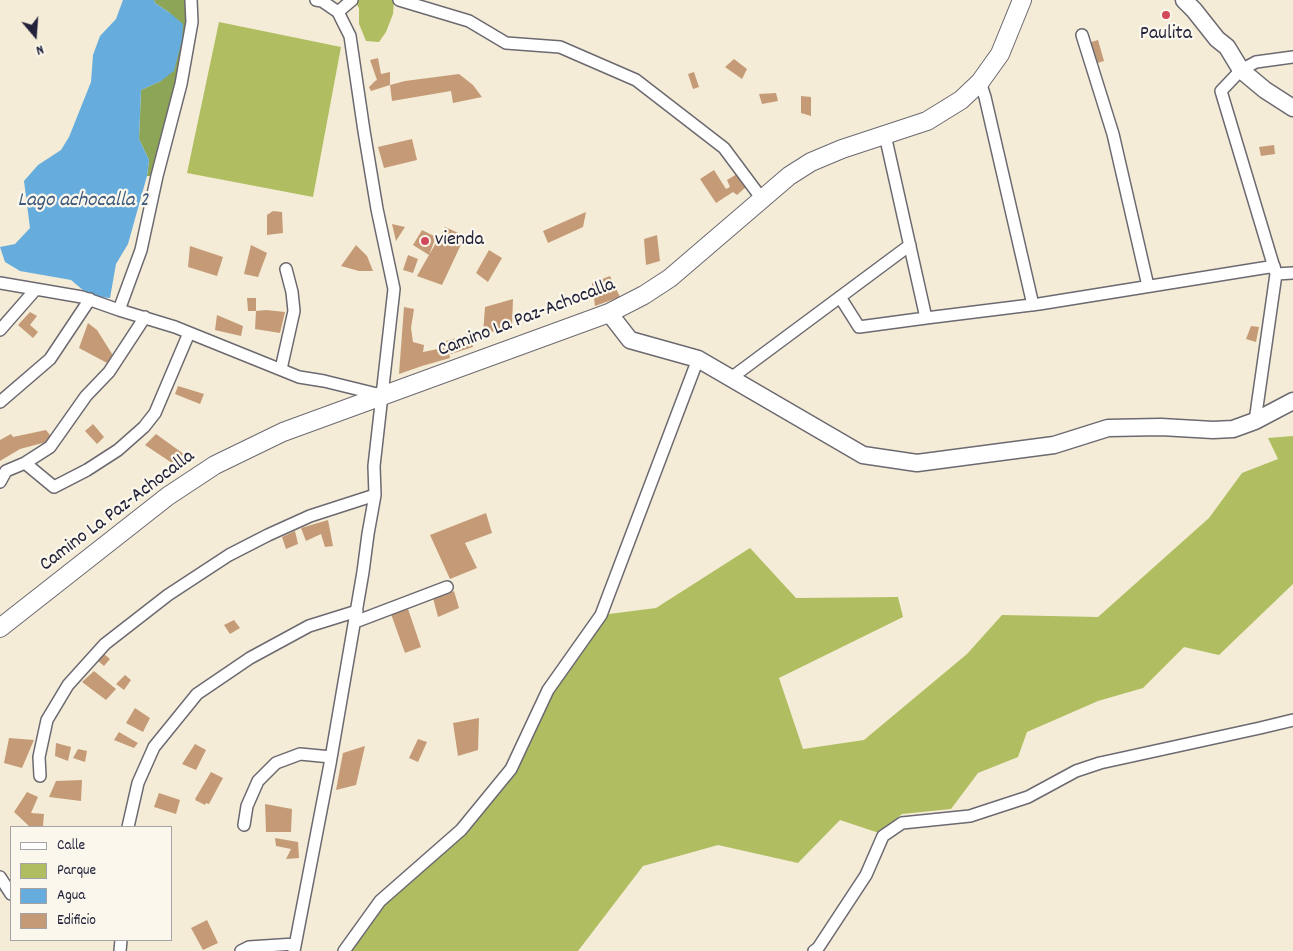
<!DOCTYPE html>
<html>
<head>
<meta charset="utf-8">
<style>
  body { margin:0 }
  #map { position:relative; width:1293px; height:951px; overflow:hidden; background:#f4ecd6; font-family:Dekko,sans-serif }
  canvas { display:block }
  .legend { position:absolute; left:10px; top:826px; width:162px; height:115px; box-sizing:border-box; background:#fbf7ec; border:1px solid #a4a2a5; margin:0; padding:6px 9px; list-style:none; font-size:15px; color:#22223b }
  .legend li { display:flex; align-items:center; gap:10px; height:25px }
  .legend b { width:25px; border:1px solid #a4a2a5 }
  .north { position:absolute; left:10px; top:10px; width:50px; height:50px; -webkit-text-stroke:4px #fbf7ec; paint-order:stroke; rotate:162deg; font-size:14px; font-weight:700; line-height:20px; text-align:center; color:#22223b }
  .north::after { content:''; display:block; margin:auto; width:18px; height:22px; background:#22223b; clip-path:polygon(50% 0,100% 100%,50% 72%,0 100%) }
</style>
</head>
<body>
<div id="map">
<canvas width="1293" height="951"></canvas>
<ul class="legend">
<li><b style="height:6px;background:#fff"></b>Calle</li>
<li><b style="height:14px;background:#b0be61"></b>Parque</li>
<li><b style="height:14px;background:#66addd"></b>Agua</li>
<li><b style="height:14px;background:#c59b77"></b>Edificio</li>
</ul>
<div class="north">N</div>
</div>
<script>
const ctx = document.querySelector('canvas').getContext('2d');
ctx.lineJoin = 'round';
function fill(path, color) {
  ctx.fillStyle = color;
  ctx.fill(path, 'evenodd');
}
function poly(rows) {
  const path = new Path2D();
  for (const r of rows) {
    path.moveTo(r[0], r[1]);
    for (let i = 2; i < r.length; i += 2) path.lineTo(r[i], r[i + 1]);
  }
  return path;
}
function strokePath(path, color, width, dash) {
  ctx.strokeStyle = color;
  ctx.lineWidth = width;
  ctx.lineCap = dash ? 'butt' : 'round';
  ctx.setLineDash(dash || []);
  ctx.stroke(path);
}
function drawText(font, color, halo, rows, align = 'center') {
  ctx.font = font + ' Dekko,sans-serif';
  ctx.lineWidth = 4.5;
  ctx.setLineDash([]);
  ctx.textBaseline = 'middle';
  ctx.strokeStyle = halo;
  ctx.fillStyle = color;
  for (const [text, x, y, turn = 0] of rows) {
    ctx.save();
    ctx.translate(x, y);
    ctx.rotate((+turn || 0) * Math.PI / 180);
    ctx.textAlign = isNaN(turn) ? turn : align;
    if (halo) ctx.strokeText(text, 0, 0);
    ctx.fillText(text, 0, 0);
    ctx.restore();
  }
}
fill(poly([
  [354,0,394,0,393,14,386,32,379,42,366,41,359,24,359,8],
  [219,22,341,47,313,197,187,173],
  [1293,436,1293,584,1219,655,1184,647,1143,688,1098,701,1027,732,1018,757,978,773,951,809,902,814,879,833,840,820,798,863,718,845,643,866,578,951,344,951,380,901,461,830,511,769,548,690,601,615,656,608,750,548,796,598,898,597,903,617,779,678,803,749,864,740,967,654,1002,615,1098,617,1209,518,1242,473,1278,459,1268,438]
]), '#b0be61');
fill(poly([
  [154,0,191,0,192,22,157,176,147,176,149,160,139,139,141,90,161,81,170,13,155,3]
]), '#8ca557');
fill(poly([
  [123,0,154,0,155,3,170,13,183,24,182,40,174,71,161,81,141,90,139,139,149,160,147,176,128,244,116,264,110,298,90,296,71,280,20,271,5,262,0,247,15,244,30,228,24,181,38,165,61,150,69,137,91,82,93,55,100,36,116,19]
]), '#66addd');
fill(poly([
  [1098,40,1104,61,1094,64,1088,43],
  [378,58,381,74,390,72,390,85,371,91,369,87,375,81,377,80,370,60],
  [734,59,747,69,742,79,725,67],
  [694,72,699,87,693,89,688,74],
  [459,74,473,85,482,97,453,103,451,91,392,101,390,85,405,81],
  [776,93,778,101,762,104,759,94],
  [801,96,811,97,811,116,801,113],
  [412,139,417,160,384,168,378,147],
  [1274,145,1275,154,1261,156,1259,147],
  [714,170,726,189,730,187,727,180,737,174,746,187,737,195,733,192,716,203,700,179],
  [273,211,282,212,283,233,267,235,267,215],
  [586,212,583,227,548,243,543,231],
  [392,224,405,227,396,241],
  [445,227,465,236,442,285,417,276],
  [422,230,436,237,429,255,413,245],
  [657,235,660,261,646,265,644,239],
  [251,245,267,253,258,277,244,274],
  [356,245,367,256,373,271,359,271,341,266],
  [190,246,223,257,217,276,188,267],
  [489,250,502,258,488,282,476,273],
  [408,255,418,259,413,273,403,270],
  [610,276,620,297,595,306,592,283],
  [247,298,256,298,256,311,248,311],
  [513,299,512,327,483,334,485,307],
  [404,307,414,309,411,328,413,342,424,345,423,352,448,347,446,341,469,334,473,347,451,354,448,347,450,358,422,366,399,374],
  [266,310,285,312,280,333,255,329,256,311],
  [30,312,37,316,30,325,38,332,33,338,18,325],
  [217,315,243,326,241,336,215,330],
  [88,323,97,330,114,357,109,364,79,348],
  [1251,326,1259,327,1256,342,1246,339],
  [178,386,204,394,200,404,175,394],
  [93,424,104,437,97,444,85,431],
  [46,430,54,440,20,449,0,461,0,440,11,434,13,437],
  [156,434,188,457,178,467,145,445],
  [486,513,492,533,465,543,477,568,450,579,430,535],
  [328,520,333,546,325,547,321,534,306,541,301,528],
  [295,531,298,544,286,549,282,537],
  [454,591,459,608,438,617,433,598],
  [408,609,421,647,405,653,391,614],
  [234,620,240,628,230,634,224,625],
  [104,654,110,659,104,666,98,661],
  [94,671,116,689,106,700,82,682],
  [125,675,131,680,124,690,116,684],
  [135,708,150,718,143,732,126,723],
  [479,718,478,750,458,756,453,723],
  [119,732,138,743,134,748,114,740],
  [9,738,34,740,22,768,4,763],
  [418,739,427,742,418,762,409,758],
  [56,743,71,747,68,761,55,756],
  [195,744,206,750,196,770,182,764],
  [365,746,356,785,336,790,343,753],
  [78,749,87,751,85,762,73,758],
  [211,772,223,778,209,804,206,803,205,805,195,800,196,799,195,799],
  [82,780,81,801,49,797,56,781],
  [27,792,38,797,31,813,44,814,43,826,29,826,14,812],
  [159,793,180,800,176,814,154,807],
  [265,804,292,809,291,832,266,832],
  [275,838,298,842,299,858,286,859,291,849,276,846],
  [207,920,218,943,203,950,191,928]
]), '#c59b77');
const minor = poly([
  [399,0,469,21,506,43,560,47,636,80,724,148,762,199],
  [338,12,352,0],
  [1082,35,1113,134,1148,286],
  [980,82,985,97,1033,305],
  [885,135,926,318,1039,304,1269,267,1274,266,1276,274,1293,273],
  [0,283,82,297,119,310,175,327,299,377,324,381,381,395],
  [840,297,859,327,926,318],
  [119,310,141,250,157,176,181,84,192,22,191,0],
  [0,330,36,289],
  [281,369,294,311,292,292,286,269],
  [731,378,910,245],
  [0,402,50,359,90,299],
  [1255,421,1276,274,1221,91,1241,70,1256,62,1293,57],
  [25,463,54,487,87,470,118,450,144,427,155,413,189,333],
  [0,482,6,471,25,463,50,447,86,396,109,372,145,317],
  [355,622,447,587],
  [40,776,39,757,47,720,68,685,105,644,168,595,229,555,268,535,310,516,375,495],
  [244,825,247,806,258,781,276,763,300,754,331,757],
  [128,827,138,783,154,747,197,694,250,658,309,626,357,611],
  [0,877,11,894],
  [120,951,121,940],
  [241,951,249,947,295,944],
  [294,951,330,764,363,572,368,534,375,495,374,466,394,289,377,209,364,131,350,36,338,12,322,1,316,0],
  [344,951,380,901,461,830,511,769,548,690,601,615,698,359],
  [814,951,818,948,866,875,883,836,902,823,970,816,1028,797,1076,771,1100,763,1260,728,1293,720]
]);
const secondary = poly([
  [1184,0,1194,10,1217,39,1227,47,1241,70,1265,90,1293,108],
  [609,313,630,340,698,359,863,455,917,463,1054,445,1108,428,1161,427,1213,430,1233,429,1255,421,1293,401]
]);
const primary = poly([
  [0,628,168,496,215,465,283,432,609,313,644,295,670,278,789,176,811,162,842,149,927,121,961,100,980,82,1000,54,1022,0]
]);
strokePath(minor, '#6c6971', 14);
strokePath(secondary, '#6c6971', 19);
strokePath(primary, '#6c6971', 20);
strokePath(minor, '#fff', 11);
strokePath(secondary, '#fff', 16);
strokePath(primary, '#fff', 18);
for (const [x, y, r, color] of [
  [1166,15,5,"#d1495b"],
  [425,241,5,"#d1495b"]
]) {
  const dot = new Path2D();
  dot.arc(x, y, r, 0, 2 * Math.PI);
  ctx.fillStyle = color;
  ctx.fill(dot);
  strokePath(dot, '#fbf7ec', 2);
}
drawText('20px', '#22223b', '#fbf7ec', [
  ["Paulita",1166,35],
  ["vienda",435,241,"left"]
]);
drawText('20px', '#22223b', '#fbf7ec', [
  ["Camino La Paz-Achocalla",527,319,-21],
  ["Camino La Paz-Achocalla",118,512,-37]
]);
drawText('italic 21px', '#3d5a7c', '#fbf7ec', [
  ["Lago achocalla 2",83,202]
]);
</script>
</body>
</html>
